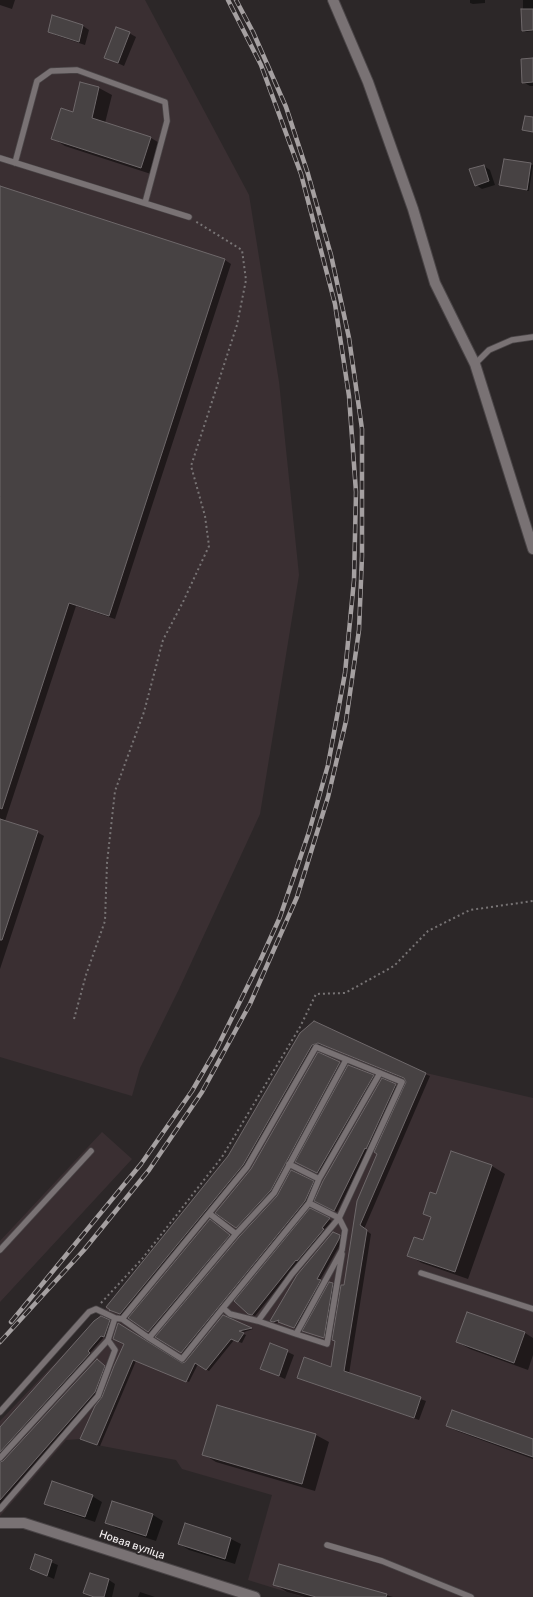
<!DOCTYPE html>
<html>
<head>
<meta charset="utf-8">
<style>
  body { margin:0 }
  canvas { display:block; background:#2c2728 }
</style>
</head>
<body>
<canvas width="533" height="1597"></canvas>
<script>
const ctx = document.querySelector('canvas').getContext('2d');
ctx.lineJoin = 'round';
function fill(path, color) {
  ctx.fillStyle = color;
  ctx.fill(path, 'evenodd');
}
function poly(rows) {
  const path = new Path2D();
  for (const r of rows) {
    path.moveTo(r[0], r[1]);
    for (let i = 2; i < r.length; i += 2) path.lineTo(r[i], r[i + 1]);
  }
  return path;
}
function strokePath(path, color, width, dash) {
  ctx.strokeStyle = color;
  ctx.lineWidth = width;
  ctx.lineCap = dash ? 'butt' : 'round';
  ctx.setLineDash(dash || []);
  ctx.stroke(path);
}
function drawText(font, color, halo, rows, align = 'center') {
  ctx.font = font + ' Rubik,sans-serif';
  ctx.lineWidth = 4;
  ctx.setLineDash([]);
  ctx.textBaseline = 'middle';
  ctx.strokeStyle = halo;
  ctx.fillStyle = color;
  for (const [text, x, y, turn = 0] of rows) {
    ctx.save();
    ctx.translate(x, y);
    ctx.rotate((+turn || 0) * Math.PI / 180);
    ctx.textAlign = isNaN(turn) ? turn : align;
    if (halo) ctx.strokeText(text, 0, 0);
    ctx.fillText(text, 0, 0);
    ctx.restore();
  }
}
fill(poly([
  [0,0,145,0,249,195,279,382,299,575,260,814,179,989,140,1068,132,1096,0,1057],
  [314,1021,426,1073,533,1098,533,1597,303,1597,248,1580,272,1495,182,1469,176,1460,97,1445,80,1439,66,1440,0,1516,0,1421,98,1318,228,1156,300,1033],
  [102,1132,132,1159,0,1302,0,1241]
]), '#3a2f32');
fill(poly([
  [0,0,15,0,12,9,0,5],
  [470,0,485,0,485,3,473,4,470,3],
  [523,0,533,0,533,31,526,32,523,30],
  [53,16,83,26,89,30,85,45,55,35,49,31],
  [129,33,136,37,124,66,105,57],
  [533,59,533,86,530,86,523,82],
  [81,84,99,88,112,95,105,123,151,138,163,145,154,175,65,146,52,138,74,113],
  [505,160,533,165,529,191,500,185],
  [484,166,490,170,495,185,482,189,476,185],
  [0,187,225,260,231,264,115,619,76,606,5,821,37,832,44,836,0,969],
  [301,1034,425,1074,430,1076,364,1229,371,1234,349,1374,426,1401,419,1420,304,1380,332,1368,358,1201,407,1082,405,1079,323,1045,317,1047,248,1167,126,1317,111,1310,228,1156],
  [318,1054,343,1064,273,1192,239,1229,236,1227,251,1170],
  [349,1066,376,1078,321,1174,297,1162],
  [382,1080,399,1087,337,1212,316,1201],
  [452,1153,492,1166,505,1174,468,1279,422,1263,408,1255,423,1241,432,1218,424,1213,437,1195],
  [292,1171,316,1184,308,1202,185,1354,157,1337,278,1196],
  [310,1210,332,1221,324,1230,326,1232,299,1261,255,1316,248,1313],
  [213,1222,232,1237,152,1333,130,1318],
  [340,1236,343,1238,342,1241,320,1280,323,1282,298,1329,279,1322,276,1323,271,1320],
  [333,1284,335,1285,327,1338,306,1331],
  [467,1313,525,1333,533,1338,533,1355,528,1370,470,1349,457,1342],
  [223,1316,253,1329,241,1333,246,1335,242,1343,234,1340,209,1371,198,1364,189,1382,136,1361,100,1446,84,1440,125,1344,182,1364,186,1362],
  [101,1317,112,1323,107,1338,104,1337,90,1353,93,1355,0,1456,0,1429],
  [271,1344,294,1355,285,1379,261,1368],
  [100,1362,107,1368,98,1393,0,1505,0,1463,4,1462],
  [447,1426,533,1440,533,1459,457,1431],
  [316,1435,329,1442,315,1491,216,1462,203,1454],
  [92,1496,102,1502,95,1522,56,1509,46,1503],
  [113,1502,153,1515,163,1521,156,1541,116,1528,106,1522],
  [186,1524,231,1539,241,1544,235,1564,189,1550,179,1544],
  [36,1556,58,1565,54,1579,31,1569],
  [280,1565,393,1597,305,1597,287,1592,274,1584],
  [109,1580,115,1584,112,1597,92,1597,84,1593],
  [140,1592,155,1597,138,1597]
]), '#0007');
const building = poly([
  [521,9,533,9,533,30,522,31,521,9],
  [52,15,83,25,79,42,48,32,52,15],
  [116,27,130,32,118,63,104,58,116,27],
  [533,58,533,82,522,83,521,59,533,58],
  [80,82,99,87,92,118,151,137,141,168,51,139,61,108,73,112,80,82],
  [525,116,533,117,533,132,522,130,525,116],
  [504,159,531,163,527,190,499,185,504,159],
  [484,165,489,181,475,186,469,169,484,165],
  [0,186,225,259,109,616,69,603,2,809,0,808,0,186],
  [0,819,38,831,2,940,0,940,0,819],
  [314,1021,426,1073,360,1225,367,1230,344,1371,421,1397,414,1418,297,1378,304,1357,331,1367,335,1341,332,1340,341,1285,344,1285,357,1201,377,1154,374,1152,406,1082,404,1078,318,1043,312,1045,243,1165,120,1314,109,1310,110,1310,106,1307,228,1156,300,1033,314,1021],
  [318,1052,340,1062,271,1190,236,1228,215,1213,251,1169,318,1052],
  [348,1065,374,1075,317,1173,295,1162,348,1065],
  [382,1078,396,1084,366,1149,365,1148,334,1211,314,1201,323,1181,382,1078],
  [451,1151,492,1165,455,1272,407,1256,414,1237,423,1240,431,1217,423,1214,430,1192,436,1194,451,1151],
  [291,1170,314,1181,305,1201,181,1353,155,1337,239,1237,277,1196,291,1170],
  [310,1208,330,1218,322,1228,324,1229,297,1261,296,1260,252,1315,248,1314,234,1301,310,1208],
  [210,1219,230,1235,148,1332,128,1318,210,1219],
  [333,1232,340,1235,339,1239,317,1279,321,1280,294,1328,278,1322,279,1320,273,1322,270,1321,297,1275,333,1232],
  [329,1282,333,1283,324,1338,302,1331,329,1282],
  [467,1312,525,1332,514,1363,456,1342,467,1312],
  [223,1315,252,1328,239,1331,244,1333,238,1342,231,1339,206,1370,195,1363,186,1382,133,1360,97,1445,80,1439,95,1406,102,1397,114,1366,124,1344,113,1339,118,1323,182,1363,185,1362,223,1315],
  [101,1316,110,1320,104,1337,101,1336,88,1351,90,1353,0,1452,0,1427,94,1321,101,1316],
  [270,1343,288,1350,279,1376,260,1369,270,1343],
  [97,1359,105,1366,95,1392,0,1500,0,1462,3,1461,97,1359],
  [217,1405,316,1434,302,1484,202,1455,217,1405],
  [452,1410,533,1439,533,1457,446,1426,452,1410],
  [52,1481,93,1495,85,1517,44,1504,52,1481],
  [112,1501,153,1514,146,1536,105,1523,112,1501],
  [185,1523,231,1538,225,1559,178,1544,185,1523],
  [35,1554,52,1560,47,1576,30,1569,35,1554],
  [279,1564,387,1594,386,1597,316,1597,273,1585,279,1564],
  [90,1573,109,1579,104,1597,94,1597,83,1593,90,1573]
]);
fill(building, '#474243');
strokePath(building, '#6e686a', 1);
const lane = poly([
  [0,158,189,217],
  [15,163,37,81,51,71,77,70,165,102,167,121,145,203],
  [475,364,489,350,512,340,533,337],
  [289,1164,319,1179],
  [210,1214,236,1234],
  [0,1250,91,1151],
  [421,1273,533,1309],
  [223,1308,309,1203,319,1179,380,1073],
  [258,1321,296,1334,342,1250,345,1230,339,1218,309,1203],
  [296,1334,327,1344,342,1254],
  [149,1338,236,1234,274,1193,346,1060],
  [0,1412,89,1312,96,1309,115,1318,122,1319,149,1338,182,1359,223,1308,230,1314,258,1321,292,1274,339,1218,402,1082,316,1047,247,1167,122,1319],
  [0,1458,108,1340,115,1318],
  [0,1509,98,1396,115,1350,108,1340],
  [327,1545,382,1561,471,1597]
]);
const street = poly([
  [333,0,368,82,413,209,435,283,475,364,533,549],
  [0,1523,24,1523,255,1597]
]);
strokePath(lane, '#4a4547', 7);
strokePath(street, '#4a4547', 12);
strokePath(poly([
  [74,1019,86,975,105,921,107,863,115,791,144,712,163,640,183,602,209,546,205,516,191,466,237,325,246,280,242,250,195,221],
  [101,1303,142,1259,222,1157,300,1027,316,994,345,993,394,966,428,931,470,910,533,901]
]), '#787475', 2, [2, 3]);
strokePath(lane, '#797274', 5.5);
strokePath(street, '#797274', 10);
const rail = poly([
  [11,1322,141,1164,192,1091,217,1048,260,961,280,917,309,832,328,765,345,673,354,580,356,492,349,396,335,304,301,174,261,65,228,0],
  [0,1342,84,1250,149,1170,202,1092,250,1004,297,897,328,797,346,721,359,630,362,556,362,429,349,338,331,255,308,174,286,107,253,32,236,0]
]);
strokePath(rail, '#a5a0a1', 4.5);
strokePath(rail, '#2c2728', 3, [9]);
drawText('11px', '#f6f2f3', '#2c2728', [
  ["Новая вуліца",132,1545,19]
]);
</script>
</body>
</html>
